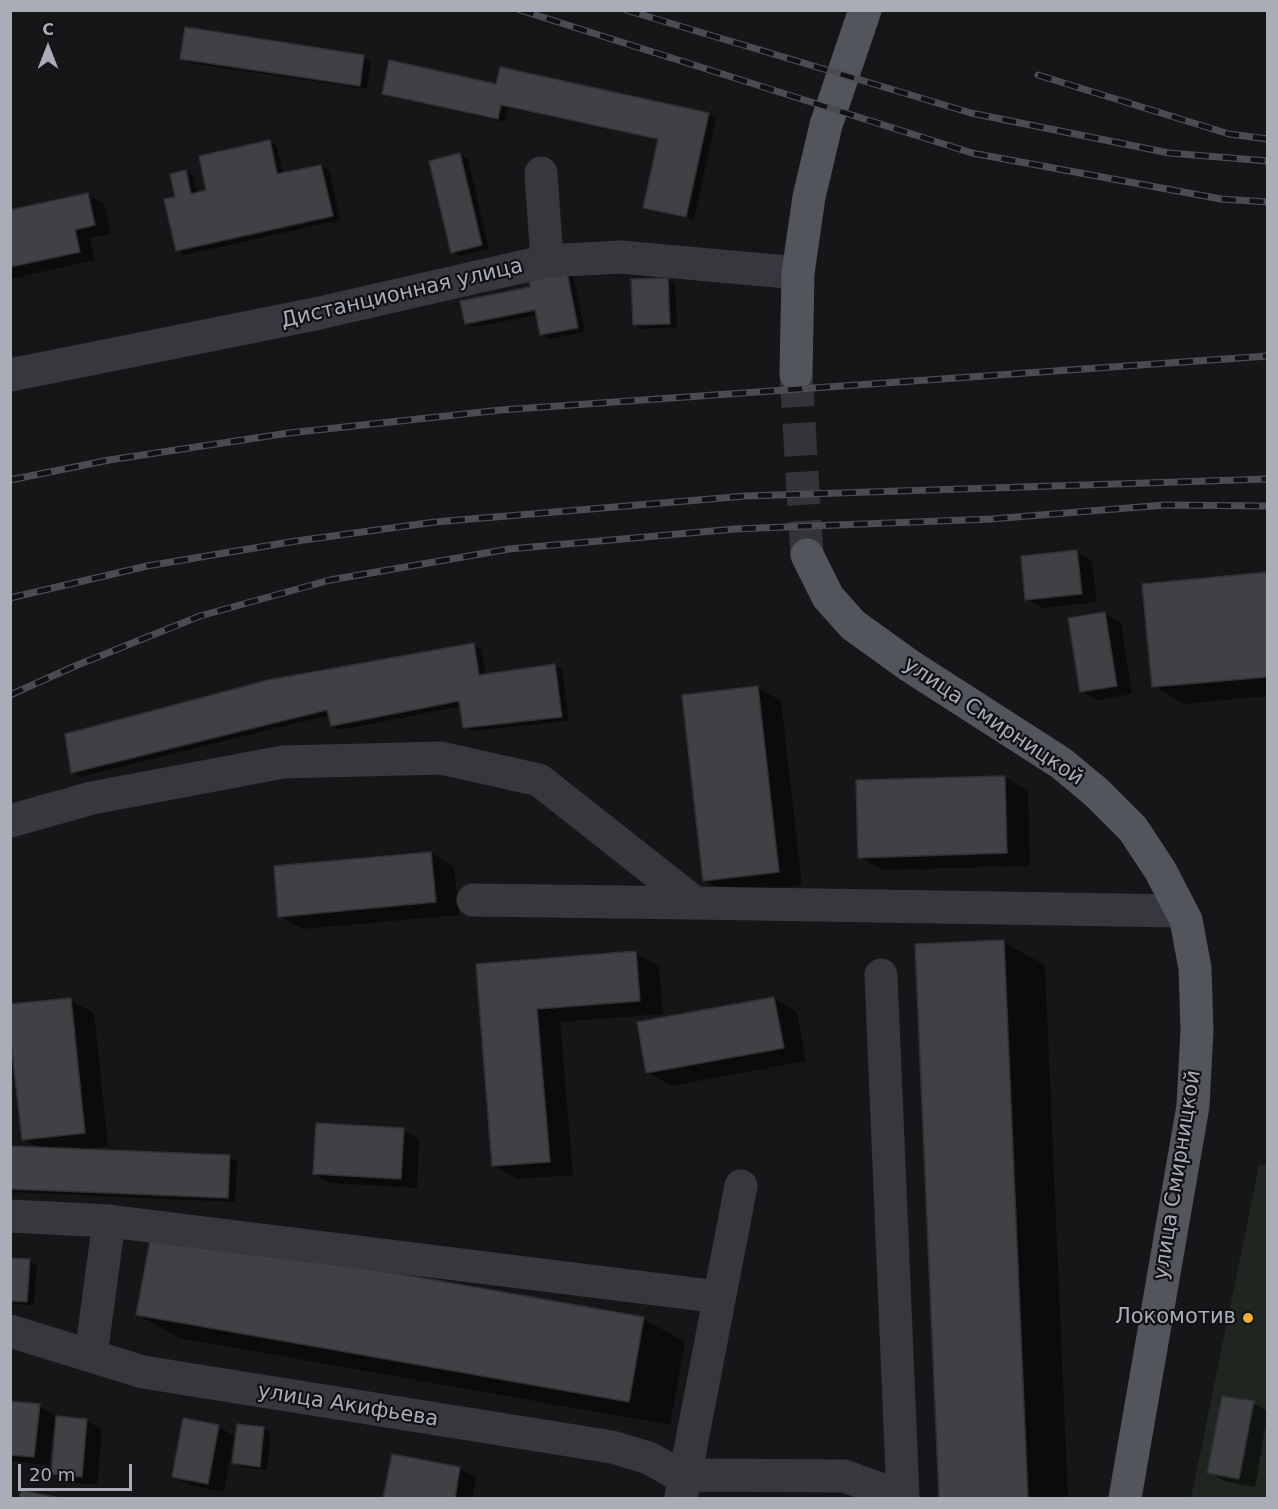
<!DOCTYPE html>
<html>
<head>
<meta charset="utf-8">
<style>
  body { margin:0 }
  #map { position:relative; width:1278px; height:1509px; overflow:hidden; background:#161618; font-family:"DejaVu Sans",sans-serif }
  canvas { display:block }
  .frame { position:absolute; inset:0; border:12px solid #a8adb8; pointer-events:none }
  .north { position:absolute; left:18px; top:18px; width:60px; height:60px; -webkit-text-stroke:4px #111113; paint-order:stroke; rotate:0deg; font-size:16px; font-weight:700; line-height:24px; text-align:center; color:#a8adb8 }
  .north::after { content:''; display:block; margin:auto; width:21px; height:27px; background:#a8adb8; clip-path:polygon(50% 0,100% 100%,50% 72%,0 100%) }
  .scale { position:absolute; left:18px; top:1464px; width:114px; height:27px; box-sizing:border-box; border:3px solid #a8adb8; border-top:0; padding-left:8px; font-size:18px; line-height:21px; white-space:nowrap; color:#a8adb8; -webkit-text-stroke:4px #111113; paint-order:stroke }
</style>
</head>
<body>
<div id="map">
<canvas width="1278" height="1509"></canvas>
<div class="frame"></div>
<div class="north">С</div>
<div class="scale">20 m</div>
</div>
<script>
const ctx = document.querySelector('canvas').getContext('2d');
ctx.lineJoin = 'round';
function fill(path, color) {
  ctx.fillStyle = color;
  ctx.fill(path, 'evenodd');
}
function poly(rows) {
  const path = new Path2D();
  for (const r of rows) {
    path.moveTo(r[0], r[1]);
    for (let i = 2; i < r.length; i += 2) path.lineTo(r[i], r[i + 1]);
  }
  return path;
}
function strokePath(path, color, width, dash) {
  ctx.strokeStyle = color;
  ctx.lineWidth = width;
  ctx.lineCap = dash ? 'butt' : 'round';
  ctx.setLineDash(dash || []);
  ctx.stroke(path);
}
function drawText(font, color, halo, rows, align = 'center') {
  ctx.font = font + ' "DejaVu Sans",sans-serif';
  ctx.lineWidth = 4.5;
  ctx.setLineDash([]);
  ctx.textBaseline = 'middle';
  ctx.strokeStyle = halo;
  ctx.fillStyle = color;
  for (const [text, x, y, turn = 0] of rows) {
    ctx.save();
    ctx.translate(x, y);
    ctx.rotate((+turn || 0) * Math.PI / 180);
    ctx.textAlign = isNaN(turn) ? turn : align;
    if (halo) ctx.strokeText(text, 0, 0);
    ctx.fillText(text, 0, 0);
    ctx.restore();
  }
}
fill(poly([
  [1259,1165,1267,1165,1267,1498,1191,1498]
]), '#1e261f');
fill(poly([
  [186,29,364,57,371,61,367,89,189,63,182,58],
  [498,85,709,114,716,118,694,220,652,211,644,207,659,140,508,108,505,122,391,97,383,93],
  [270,142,277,146,283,174,321,166,329,170,340,220,185,255,177,250,177,198,186,172,193,176,197,194,208,191],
  [460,155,468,159,489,249,460,256,452,252],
  [88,195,104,204,111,234,90,238,95,260,10,279,10,212],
  [573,273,585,332,549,339,541,334,537,315,474,327,466,323,532,288],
  [667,279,675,284,677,327,642,329,634,324],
  [1076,552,1092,561,1097,602,1043,608,1027,599],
  [1268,573,1268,696,1184,704,1154,686],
  [1105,614,1121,623,1132,694,1097,700,1081,691],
  [473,645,481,649,486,675,555,666,562,670,569,721,472,731,465,727,461,706,340,730,332,725,330,715,80,777,73,772],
  [757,687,781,701,802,885,728,894,704,880],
  [1005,777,1028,791,1030,866,883,870,859,857],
  [431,853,454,867,459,915,303,929,280,916],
  [1003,942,1045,965,1068,1498,940,1498,916,945],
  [635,953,659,966,663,1014,560,1022,573,1175,517,1179,493,1165,478,965],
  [774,998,797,1012,806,1061,671,1086,647,1072],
  [70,1000,94,1013,108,1146,84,1150,229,1157,237,1161,235,1202,10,1192,10,1147,40,1149,23,1139],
  [403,1130,419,1139,417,1188,330,1183,315,1174],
  [10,1259,29,1261,37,1265,34,1305,10,1304],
  [138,1315,644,1319,685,1342,670,1425,179,1338],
  [10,1403,39,1406,55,1415,55,1418,86,1420,102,1430,97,1485,68,1482,52,1473,56,1432,53,1432,49,1465,10,1461],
  [1253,1403,1268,1411,1255,1487,1224,1481,1209,1472],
  [184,1420,219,1427,234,1436,224,1492,189,1485,173,1476],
  [238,1426,264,1429,271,1433,267,1470,241,1467,234,1462],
  [393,1456,460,1468,476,1478,472,1498,385,1498]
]), '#0007');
const building = poly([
  [185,27,364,55,360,86,180,59,185,27],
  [389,60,496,84,500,67,709,113,686,217,643,208,658,139,501,105,498,119,382,94,389,60],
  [270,140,277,174,321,165,333,216,176,251,164,199,175,197,170,174,186,170,191,194,206,190,199,156,270,140],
  [460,153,482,245,451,253,429,161,460,153],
  [88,193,95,225,75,230,80,252,10,267,10,210,88,193],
  [566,267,578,328,540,335,535,310,465,324,460,301,530,287,528,275,566,267],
  [668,278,670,324,633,325,631,279,668,278],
  [1077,550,1082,594,1025,600,1021,556,1077,550],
  [1268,572,1268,677,1152,687,1142,584,1268,572],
  [1105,612,1117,686,1080,692,1068,618,1105,612],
  [474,643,479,675,555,664,562,717,463,728,459,701,331,726,327,710,71,773,65,734,268,680,474,643],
  [758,686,779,872,703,881,682,695,758,686],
  [1005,776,1007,853,858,858,856,780,1005,776],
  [431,852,436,902,278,917,274,866,431,852],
  [1004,940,1028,1498,939,1498,915,944,1004,940],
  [636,951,640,1001,537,1009,550,1162,492,1166,476,964,636,951],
  [774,997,784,1048,646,1073,637,1022,774,997],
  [71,998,85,1133,22,1140,10,1034,10,1004,71,998],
  [316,1123,404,1128,401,1179,313,1174,316,1123],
  [10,1146,230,1155,228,1198,10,1189,10,1146],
  [152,1230,644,1317,629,1402,136,1315,152,1230],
  [10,1258,30,1259,27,1302,10,1301,10,1258],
  [1222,1396,1254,1401,1239,1479,1207,1473,1222,1396],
  [10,1401,40,1404,34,1457,10,1455,10,1401],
  [56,1416,87,1419,82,1477,51,1474,56,1416],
  [183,1418,219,1425,208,1484,172,1477,183,1418],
  [237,1424,264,1427,260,1467,232,1463,237,1424],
  [392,1454,460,1467,455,1498,383,1498,392,1454],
  [21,1490,60,1498,19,1498,21,1490]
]);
fill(building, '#404145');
strokePath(building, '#303034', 1.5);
strokePath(poly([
  [796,374,807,555]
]), '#333438', 33, [33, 16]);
strokePath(poly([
  [541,173,547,261],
  [10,375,315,314,547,261,621,257,798,273],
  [10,821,92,798,283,762,441,758,539,780,695,903,1181,911],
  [473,900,695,903],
  [10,1216,109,1221],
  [10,1331,143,1372,612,1447,649,1458,684,1478],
  [91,1355,109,1221,719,1297],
  [684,1478,706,1475,844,1476,903,1497,881,975],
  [681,1497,741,1186]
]), '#37383d', 33);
strokePath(poly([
  [796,374,798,273,809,197,826,125,865,10],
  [807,555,828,597,853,625,910,666,1061,763,1096,792,1133,829,1160,870,1186,920,1195,968,1197,1030,1193,1106,1125,1498]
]), '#53555c', 33);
const rail = poly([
  [520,10,972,153,1221,199,1268,202],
  [626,10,971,113,1169,153,1268,161],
  [1038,75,1229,134,1268,139],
  [10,480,109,460,289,433,501,410,1268,356],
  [10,598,147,566,296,541,435,522,746,496,1268,479],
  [10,695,75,666,200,616,330,580,509,549,735,529,991,519,1165,505,1268,506]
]);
strokePath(rail, '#4a4c52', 7);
strokePath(rail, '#111113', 4.5, [14]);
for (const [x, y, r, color] of [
  [1248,1318,6,"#f2b134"]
]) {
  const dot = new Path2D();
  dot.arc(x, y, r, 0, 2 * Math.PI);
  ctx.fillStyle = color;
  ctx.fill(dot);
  strokePath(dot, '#111113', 2);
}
drawText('21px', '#a8adb8', '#111113', [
  ["Дистанционная улица",402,294,-13],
  ["улица Смирницкой",993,722,34],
  ["улица Смирницкой",1178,1175,-81],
  ["улица Акифьева",348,1406,9]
]);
drawText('21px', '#a8adb8', '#111113', [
  ["Локомотив",1236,1318]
], 'right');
</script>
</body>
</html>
